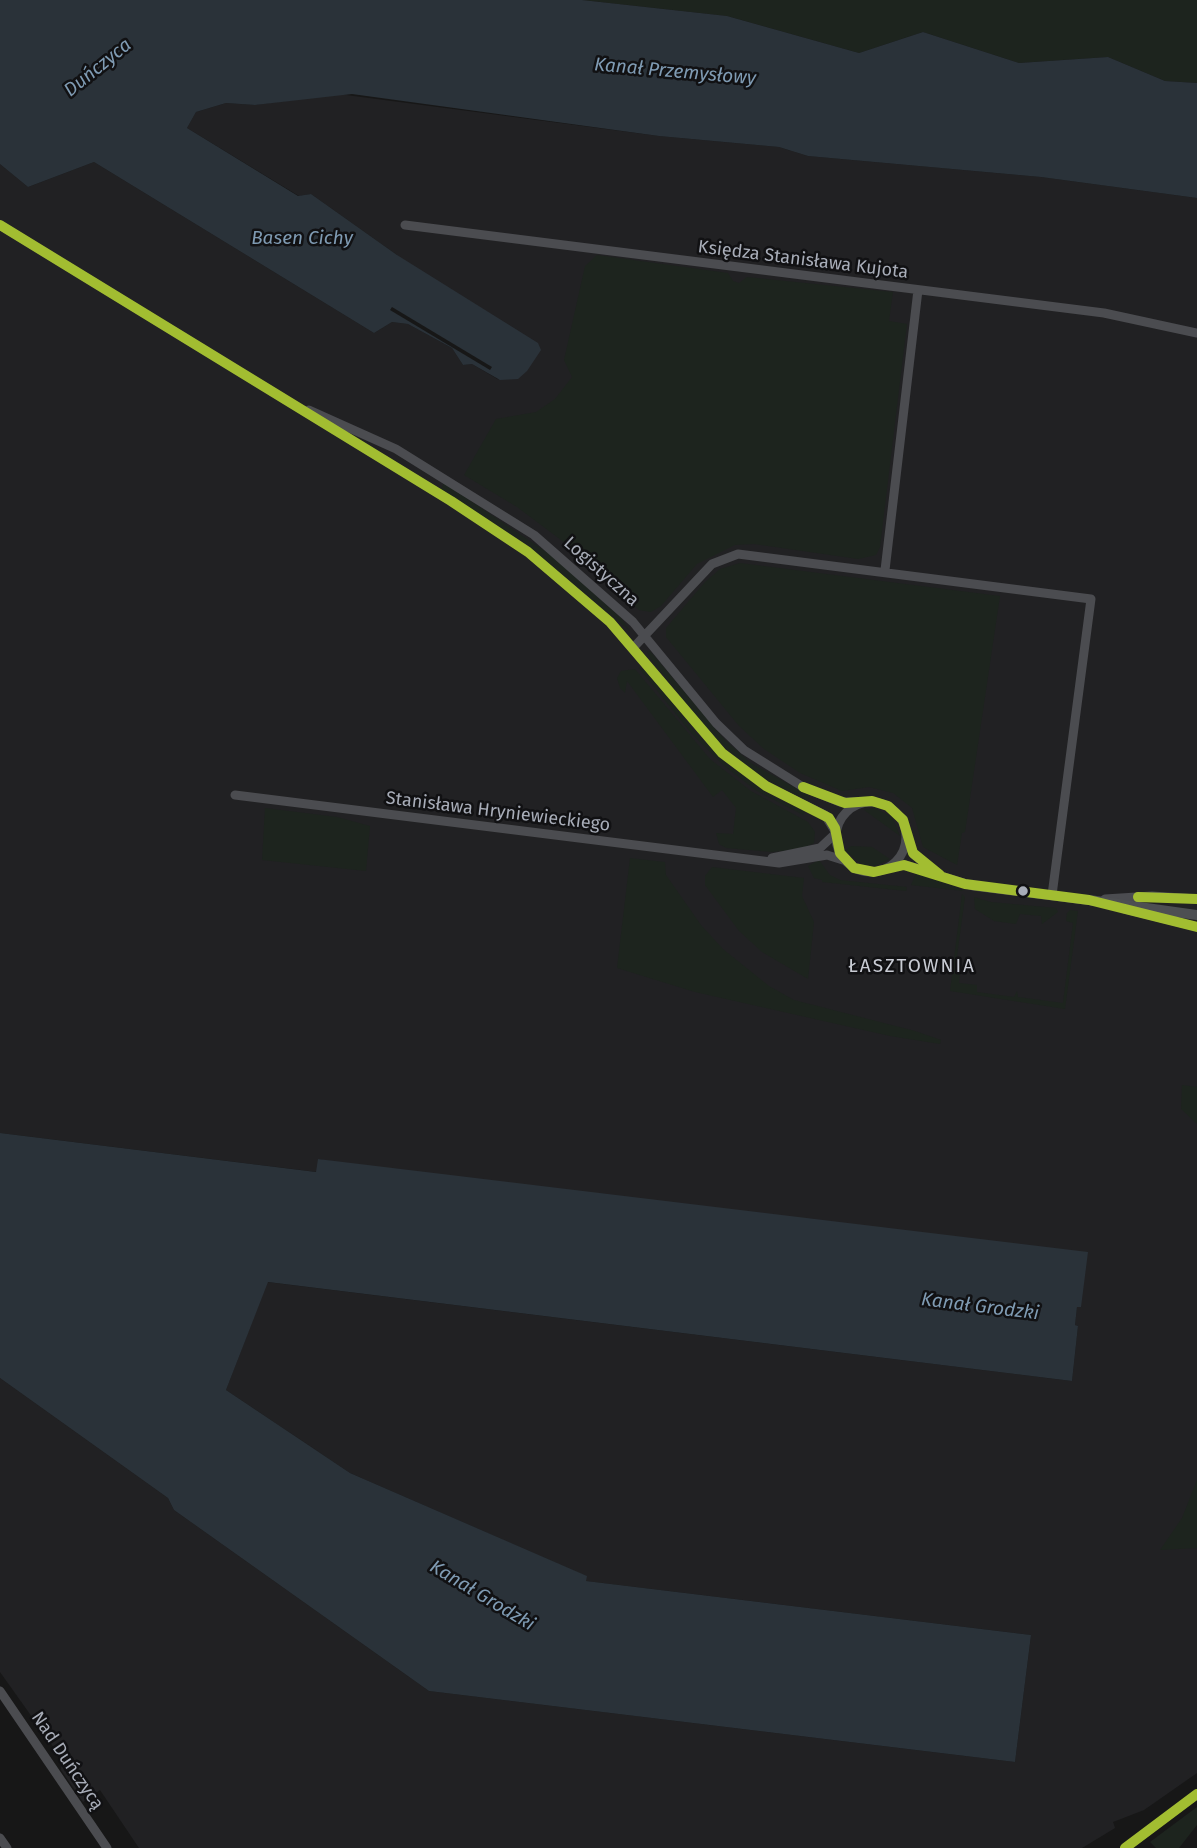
<!DOCTYPE html>
<html>
<head>
<meta charset="utf-8">
<style>
  body { margin:0 }
  canvas { display:block; background:#171717 }
</style>
</head>
<body>
<canvas width="1197" height="1848"></canvas>
<script>
const ctx = document.querySelector('canvas').getContext('2d');
ctx.lineJoin = 'round';
function fill(path, color) {
  ctx.fillStyle = color;
  ctx.fill(path, 'evenodd');
}
function poly(rows) {
  const path = new Path2D();
  for (const r of rows) {
    if (r.length === 3) {
      path.moveTo(r[0] + r[2], r[1]);
      path.arc(r[0], r[1], r[2], 0, 2 * Math.PI);
      continue;
    }
    path.moveTo(r[0], r[1]);
    for (let i = 2; i < r.length; i += 2) path.lineTo(r[i], r[i + 1]);
  }
  return path;
}
function strokePath(path, color, width, dash) {
  ctx.strokeStyle = color;
  ctx.lineWidth = width;
  ctx.lineCap = dash ? 'butt' : 'round';
  ctx.setLineDash(dash || []);
  ctx.stroke(path);
}
function drawText(font, color, halo, rows, align = 'center') {
  ctx.font = font + ' "Fira Sans",sans-serif';
  ctx.lineWidth = 5;
  ctx.setLineDash([]);
  ctx.textBaseline = 'middle';
  ctx.strokeStyle = halo;
  ctx.fillStyle = color;
  for (const [text, x, y, turn = 0] of rows) {
    ctx.save();
    ctx.translate(x, y);
    ctx.rotate((+turn || 0) * Math.PI / 180);
    ctx.textAlign = isNaN(turn) ? turn : align;
    if (halo) ctx.strokeText(text, 0, 0);
    ctx.fillText(text, 0, 0);
    ctx.restore();
  }
}
fill(poly([
  [338,94,659,136,779,147,808,156,1041,177,1197,198,1197,1773,1144,1810,1113,1822,1115,1828,1082,1848,139,1848,100,1790,83,1802,61,1770,62,1759,0,1672,0,1378,168,1498,174,1510,429,1691,1015,1762,1031,1635,586,1581,586,1576,350,1473,226,1390,267,1282,1072,1381,1078,1326,1075,1325,1077,1307,1080,1307,319,1159,317,1172,0,1133,0,164,28,187,94,162,374,333,392,322,408,324,452,348,463,365,472,364,499,380,397,255,311,194,299,196,187,128,196,112,226,103,255,105]
]), '#212123');
fill(poly([
  [582,0,1197,0,1197,83,1165,81,1108,57,1019,63,923,32,859,53,727,16],
  [597,255,728,273,733,281,739,283,747,277,893,292,889,321,907,324,880,547,876,555,858,559,754,544,735,545,697,564,661,606,651,612,639,610,561,540,517,507,464,475,496,419,536,412,555,399,572,377,564,360,585,266],
  [444,483,551,555,621,618,630,631,526,544,441,489],
  [740,563,1000,596,965,832,962,833,957,865,923,847,912,808,893,793,869,787,842,791,800,773,764,749,739,726,666,637,666,628,705,582,720,569],
  [650,651,725,740,751,763,810,796,808,801,762,777,719,743,652,661,647,652],
  [638,667,648,672,696,733,728,765,771,796,805,812,803,815,757,791,723,765,692,734],
  [635,669,710,759,751,791,808,822,815,832,814,843,801,849,772,852,726,848,719,844,716,833,733,834,736,808,722,790,713,797,627,681,625,693,620,688,617,678,621,671],
  [265,808,337,817,370,826,366,871,262,860],
  [874,808,892,817,900,836,864,810],
  [851,846,872,847,890,859,875,866,863,865,845,851],
  [630,858,665,862,666,875,701,925,723,949,769,986,794,1000,915,1031,941,1040,940,1044,890,1036,695,992,617,968],
  [819,860,830,875,840,880,907,887,906,891,822,882,822,880,814,878,808,866],
  [712,867,804,878,802,896,814,922,808,979,762,952,739,931,705,885,705,876],
  [916,873,961,889,963,891,911,885],
  [962,894,965,897,957,956,961,963,959,983,977,985,977,992,1014,997,1017,991,1018,997,1063,1003,1073,923,1066,921,1067,913,1070,910,1078,911,1065,1009,950,991],
  [974,897,991,902,1056,908,1058,912,1042,924,1041,916,1020,914,1016,924,994,921,975,909],
  [1182,1085,1197,1087,1197,1124,1181,1109],
  [1197,1480,1197,1548,1160,1550,1182,1518],
  [1197,1807,1197,1825,1179,1848,1156,1848,1150,1842]
]), '#1d241e');
fill(poly([
  [0,0,582,0,727,16,859,53,923,32,1019,63,1108,57,1165,81,1197,83,1197,198,1041,177,808,156,779,147,659,136,352,94,255,105,226,103,196,112,187,128,298,196,311,194,397,255,538,343,541,350,527,371,518,379,500,380,472,364,463,365,452,348,408,324,392,322,374,333,94,162,28,187,0,164],
  [0,1133,316,1172,318,1159,1088,1252,1081,1307,1077,1307,1075,1325,1078,1326,1072,1381,268,1282,226,1390,350,1473,587,1576,586,1581,1031,1635,1015,1762,429,1691,174,1510,168,1498,0,1378]
]), '#2a3239');
fill(poly([
  [392,307,492,367,490,370,390,310]
]), '#171717');
strokePath(poly([
  [0,225,451,501,528,552,610,622,722,753,766,786,825,815,836,833],
  [405,225,1104,313,1197,333],
  [309,410,396,449,534,535,633,622,716,723,744,750,803,787,840,802,861,802],
  [885,570,918,290],
  [633,648,712,564,738,554,1091,599,1052,895],
  [235,795,779,863,827,855,846,861],
  [871,837,35],
  [907,839,914,855,939,874],
  [772,858,820,848,835,834],
  [891,867,906,865,973,886,1093,901],
  [1105,899,1152,896,1197,899],
  [1124,909,1197,927],
  [0,1691,107,1848],
  [0,1838,7,1848],
  [1125,1848,1197,1794]
]), '#4b4c50', 9);
strokePath(poly([
  [1089,900,1197,915]
]), '#4d4f52', 10);
strokePath(poly([
  [0,225,451,501,528,552,610,622,722,753,766,786,829,818,835,828,840,853,854,868,874,872,904,865,965,884,1089,900,1197,927],
  [803,787,845,803,872,801,888,806,903,820,913,853,940,875],
  [1138,897,1197,899],
  [1125,1848,1197,1794]
]), '#a2bd31', 10);
for (const [x, y, r, color] of [
  [1023,891,6,"#a8adb8"]
]) {
  const dot = new Path2D();
  dot.arc(x, y, r, 0, 2 * Math.PI);
  ctx.fillStyle = color;
  ctx.fill(dot);
  strokePath(dot, '#111113', 2.5);
}
drawText('18px', '#a8adb8', '#111113', [
  ["Księdza Stanisława Kujota",803,260,7],
  ["Logistyczna",601,572,42],
  ["Stanisława Hryniewieckiego",498,812,7],
  ["Nad Duńczycą",67,1761,56]
]);
drawText('italic 19px', '#7f9bb3', '#111113', [
  ["Duńczyca",98,68,-39],
  ["Kanał Przemysłowy",675,72,5],
  ["Basen Cichy",302,239],
  ["Kanał Grodzki",980,1307,7],
  ["Kanał Grodzki",482,1596,31]
]);
ctx.letterSpacing = '2px';
drawText('19px', '#c9ccd4', '#111113', [
  ["ŁASZTOWNIA",912,967]
]);
ctx.letterSpacing = '0px';
</script>
</body>
</html>
